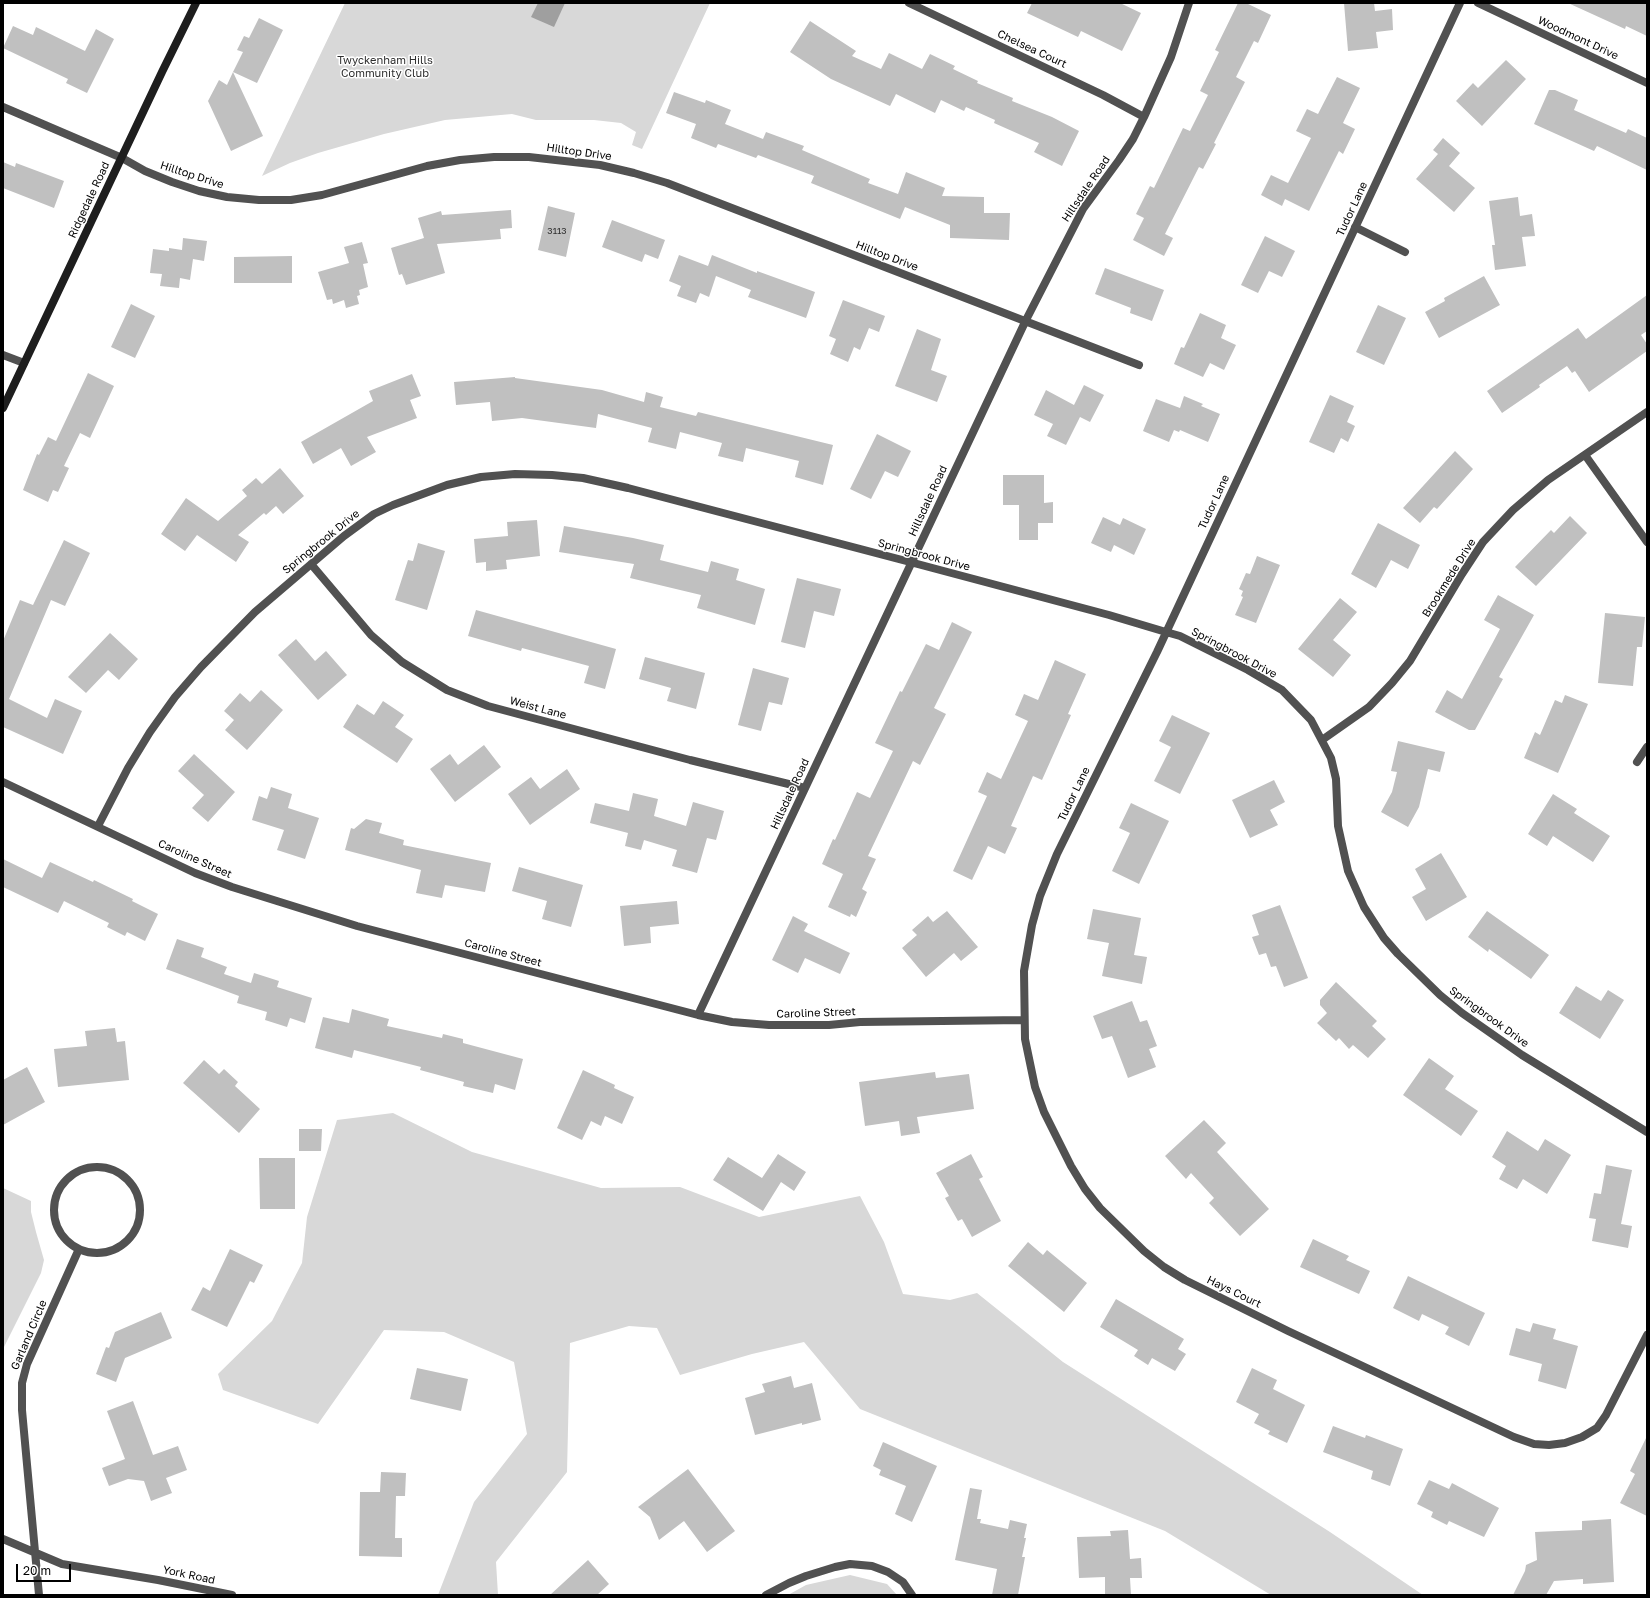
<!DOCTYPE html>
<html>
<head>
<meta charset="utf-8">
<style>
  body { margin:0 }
  #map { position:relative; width:1650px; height:1598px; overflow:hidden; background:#fff; font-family:"Golos Text",sans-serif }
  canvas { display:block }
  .frame { position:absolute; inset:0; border:4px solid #000; pointer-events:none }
  .scale { position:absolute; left:16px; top:1564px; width:55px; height:18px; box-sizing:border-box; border:2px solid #000; border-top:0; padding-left:5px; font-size:12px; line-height:14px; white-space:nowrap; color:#000; -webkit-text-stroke:3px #fff; paint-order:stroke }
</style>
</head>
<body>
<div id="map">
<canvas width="1650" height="1598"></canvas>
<div class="frame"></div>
<div class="scale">20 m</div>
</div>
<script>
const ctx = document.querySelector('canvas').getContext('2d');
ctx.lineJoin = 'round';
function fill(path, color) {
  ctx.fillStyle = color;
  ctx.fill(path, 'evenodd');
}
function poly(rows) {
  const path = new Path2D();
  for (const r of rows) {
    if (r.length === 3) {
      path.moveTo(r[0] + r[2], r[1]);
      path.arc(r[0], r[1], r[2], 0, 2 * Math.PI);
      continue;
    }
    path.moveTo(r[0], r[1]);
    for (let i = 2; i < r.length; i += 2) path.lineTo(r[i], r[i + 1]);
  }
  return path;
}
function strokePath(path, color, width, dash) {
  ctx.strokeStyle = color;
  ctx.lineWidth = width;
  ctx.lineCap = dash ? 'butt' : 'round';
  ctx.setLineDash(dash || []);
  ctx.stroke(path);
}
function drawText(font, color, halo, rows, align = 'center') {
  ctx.font = font + ' "Golos Text",sans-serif';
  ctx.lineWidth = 3;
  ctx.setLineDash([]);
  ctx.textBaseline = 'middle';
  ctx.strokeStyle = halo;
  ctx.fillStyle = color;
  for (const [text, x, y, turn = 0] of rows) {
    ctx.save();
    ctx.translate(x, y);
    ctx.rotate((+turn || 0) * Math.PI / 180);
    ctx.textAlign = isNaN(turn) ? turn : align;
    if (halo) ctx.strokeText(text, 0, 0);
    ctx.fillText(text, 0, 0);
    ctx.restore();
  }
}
fill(poly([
  [345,3,710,3,642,149,632,145,636,132,621,123,594,120,536,120,512,114,445,120,384,134,318,153,290,163,262,176],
  [393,1113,472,1152,601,1188,680,1187,759,1217,860,1196,884,1242,903,1294,950,1300,977,1293,1063,1362,1330,1532,1423,1595,1271,1595,1165,1531,860,1409,804,1342,752,1354,680,1375,657,1328,629,1326,570,1343,567,1472,496,1562,498,1595,438,1595,474,1502,527,1434,514,1362,444,1332,384,1330,318,1424,223,1390,218,1374,272,1321,302,1263,307,1217,337,1120],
  [3,1188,31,1201,31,1212,36,1232,44,1260,41,1273,3,1349],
  [850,1575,887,1584,897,1595,788,1595,806,1585]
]), '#d8d8d8');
fill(poly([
  [538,3,565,3,554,27,531,17]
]), '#9f9f9f');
fill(poly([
  [1032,3,1120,3,1141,13,1122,51,1081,31,1078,37,1027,13],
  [1238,3,1246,3,1271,15,1258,43,1254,41,1236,77,1245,82,1214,143,1216,144,1203,169,1199,167,1165,234,1173,238,1164,256,1133,240,1144,218,1136,214,1150,186,1154,188,1183,128,1190,131,1208,95,1200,91,1219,52,1215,50],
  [1344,3,1374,3,1375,11,1392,9,1393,30,1376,32,1378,48,1348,51],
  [1568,3,1647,3,1647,36,1626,26,1625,29],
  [259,18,283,30,257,83,233,72,243,52,237,50,244,36,249,38],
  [810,21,856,51,852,56,881,69,889,53,922,69,930,54,955,66,953,69,978,81,977,83,1013,98,1012,101,1052,117,1079,131,1062,166,1034,152,1039,143,994,123,995,120,966,107,964,111,941,100,935,113,896,94,890,106,831,79,790,52],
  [13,26,33,35,36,27,85,51,96,29,114,39,87,93,66,83,68,79,3,48],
  [1506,60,1526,79,1482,126,1456,101,1473,83,1478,88],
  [233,72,263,136,231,151,208,101,219,80,227,85],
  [1337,77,1360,88,1343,123,1355,129,1343,154,1339,151,1309,211,1285,199,1282,206,1261,195,1271,175,1288,183,1311,138,1296,131,1307,109,1318,114],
  [1549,90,1555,90,1578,100,1574,110,1626,133,1628,129,1647,138,1647,170,1597,146,1594,151,1534,124],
  [674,92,705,103,706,100,731,110,725,124,763,139,766,132,804,146,802,150,870,179,868,183,898,194,906,172,945,188,942,196,984,197,984,213,1010,213,1009,240,950,238,950,225,905,207,900,219,811,183,814,176,758,155,756,158,718,144,716,148,691,138,696,124,666,113],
  [1443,138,1460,153,1449,166,1475,188,1454,212,1416,179,1438,154,1433,150],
  [3,162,15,167,16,163,64,181,54,208,3,188],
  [1518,197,1520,216,1532,214,1535,236,1522,237,1526,266,1495,270,1492,245,1495,245,1489,201],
  [548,206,575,213,566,257,538,250],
  [511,210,512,228,500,229,501,239,437,244,445,273,406,285,402,274,399,275,391,248,424,238,418,218,441,211,442,215],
  [612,220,665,240,658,259,645,254,642,262,602,247],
  [1265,236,1295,251,1282,277,1269,271,1258,293,1241,285],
  [183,238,207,241,204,261,193,259,190,280,180,278,179,288,160,286,162,274,150,273,153,249,169,251,169,248,182,250],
  [362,242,368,263,363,264,368,287,359,290,360,295,357,296,359,304,346,308,344,300,333,304,332,299,327,300,318,272,349,263,344,247],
  [679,255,708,266,712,255,757,273,757,271,815,292,806,318,748,297,751,290,716,276,709,297,700,293,696,303,677,296,681,286,669,281],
  [292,256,292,283,234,283,234,257],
  [1105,268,1164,290,1152,321,1130,313,1131,308,1095,294],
  [1484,276,1500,305,1439,338,1425,312,1445,301,1444,298],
  [1647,295,1647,331,1641,335,1647,344,1647,351,1589,392,1575,371,1572,373,1567,366,1539,385,1540,387,1502,413,1487,391,1578,328,1586,339],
  [843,300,885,316,879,332,869,328,860,350,854,347,848,362,830,354,836,339,829,336],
  [131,304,155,316,135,358,111,347],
  [1378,305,1406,318,1384,365,1356,352],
  [1200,313,1226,325,1221,338,1236,345,1224,370,1210,363,1203,377,1174,364,1181,347,1184,348],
  [917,329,941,339,931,370,947,376,937,402,895,386],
  [88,373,114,386,90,438,80,433,64,466,69,468,58,492,53,490,48,502,23,490,37,454,39,455,48,437,56,441],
  [412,374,421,396,410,400,417,418,367,437,376,452,351,466,341,448,313,464,301,442,373,401,369,391],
  [515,377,515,378,602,390,644,402,646,392,663,397,660,407,696,416,698,412,833,445,823,485,795,477,799,461,746,448,743,462,718,456,722,443,680,432,676,449,648,442,652,428,598,414,596,428,522,418,492,421,490,402,456,405,454,382],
  [1084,385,1104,395,1090,422,1080,417,1066,445,1047,436,1053,424,1034,415,1046,390,1074,405],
  [1330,395,1354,406,1347,422,1355,426,1348,442,1341,438,1334,453,1309,442],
  [1184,396,1203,404,1201,406,1220,414,1208,442,1180,430,1179,432,1174,430,1169,442,1143,431,1156,399,1180,408],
  [877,434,911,451,898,477,885,471,871,499,850,489],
  [1455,451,1473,469,1437,509,1434,507,1420,523,1403,508],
  [280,468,304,496,283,514,276,506,266,515,264,513,238,535,249,542,236,562,197,535,185,551,161,534,186,498,218,521,247,496,242,490,256,478,262,484],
  [1003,475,1044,475,1044,503,1053,502,1053,523,1038,523,1038,540,1019,540,1019,505,1003,505],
  [1570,516,1587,533,1536,586,1515,567,1551,530,1554,533],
  [1103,517,1120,525,1123,518,1146,529,1134,555,1114,545,1111,552,1091,543],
  [537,520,540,556,506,560,507,569,486,571,486,562,476,563,474,539,508,536,507,522],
  [1378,523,1420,545,1408,569,1391,560,1376,588,1351,574],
  [564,526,633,538,664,545,660,560,708,572,711,561,739,569,736,580,765,589,755,625,697,608,701,595,630,578,634,564,559,552],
  [64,540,90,553,65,606,51,600,9,699,47,718,55,699,82,711,63,754,3,727,3,641,20,600,33,605],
  [418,543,445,551,427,610,395,600,408,560,413,561],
  [1257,556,1280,565,1256,623,1235,615,1243,597,1241,596,1243,591,1239,589,1246,573,1250,574],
  [797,578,841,589,834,616,814,611,805,648,781,642],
  [1498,595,1534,615,1499,677,1503,679,1475,730,1469,730,1435,712,1447,690,1462,699,1492,644,1500,629,1484,620],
  [1340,598,1357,612,1333,640,1351,655,1333,677,1298,649],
  [476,610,616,649,605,689,584,683,589,666,522,648,521,651,468,636],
  [1605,613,1645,617,1642,647,1637,647,1633,686,1598,683],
  [952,622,972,632,934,708,946,714,920,765,913,761,868,856,876,859,862,889,867,892,856,917,851,914,850,917,828,907,843,874,822,864,833,839,835,840,857,792,870,798,893,751,875,743,900,691,902,692,926,644,939,650],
  [110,633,138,659,119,680,108,670,86,693,68,677],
  [296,639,315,661,326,651,347,675,318,700,278,655],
  [645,657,705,673,696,709,667,701,671,688,639,679],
  [1055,660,1086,674,1068,714,1071,715,1042,780,1033,776,1011,826,1017,828,1005,854,988,846,972,880,953,871,987,796,978,792,987,772,1001,779,1028,721,1015,715,1024,694,1038,700],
  [753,668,789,678,782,705,769,702,761,731,738,725],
  [261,690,283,710,247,750,225,730,234,720,224,711,240,693,250,702],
  [1565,695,1588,704,1558,773,1524,758,1535,732,1540,735,1555,700,1562,703],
  [383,701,404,715,395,727,413,739,397,763,343,727,357,704,374,715],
  [1172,715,1210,733,1180,794,1154,781,1171,747,1159,741],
  [1398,741,1445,752,1440,772,1428,769,1419,807,1408,827,1381,812,1392,792,1397,772,1391,771],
  [484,745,501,767,455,802,430,769,450,754,458,765],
  [194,754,235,792,208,822,192,808,204,795,178,771],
  [567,769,580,789,530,825,508,794,531,777,540,789],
  [1274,780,1285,802,1270,810,1278,825,1250,838,1232,800],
  [271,787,292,794,288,808,319,818,305,859,277,850,284,830,252,820,259,796,267,799],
  [633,793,658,799,654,816,686,826,693,802,724,811,716,840,707,838,697,873,672,866,677,850,644,840,641,850,625,846,628,833,590,823,595,803,629,811],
  [1553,794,1577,809,1574,813,1610,836,1593,862,1553,836,1547,846,1528,834],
  [1131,803,1169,821,1139,884,1112,871,1130,833,1119,828],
  [366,819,382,823,379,833,404,840,403,845,491,863,485,892,445,885,442,898,416,893,421,870,345,850,351,828,354,829],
  [1441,853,1467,897,1426,921,1412,897,1426,889,1415,869],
  [3,859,42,878,50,862,93,882,94,880,133,899,132,901,158,914,145,941,127,932,125,936,107,927,109,923,64,901,58,913,3,887],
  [519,867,583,885,571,927,542,919,547,901,512,891],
  [677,901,679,924,650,927,651,943,624,946,620,906],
  [1280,905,1308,978,1284,987,1276,966,1271,967,1266,953,1259,955,1252,937,1259,935,1252,915],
  [1093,909,1141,918,1134,955,1147,957,1142,984,1102,976,1109,943,1087,939],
  [947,911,978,947,961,961,954,953,926,977,902,948,917,935,912,930,928,916,933,922],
  [1487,911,1549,955,1531,979,1489,949,1488,952,1468,937],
  [793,916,808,924,804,931,850,953,840,974,805,958,798,973,772,960],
  [177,939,204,948,201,957,227,967,224,974,251,983,254,973,279,981,277,987,312,998,305,1023,290,1018,287,1027,265,1020,267,1012,237,1003,239,996,166,969],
  [1336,982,1377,1021,1372,1026,1386,1039,1368,1058,1353,1045,1349,1049,1339,1038,1336,1041,1317,1023,1327,1013,1320,1005,1320,1000],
  [1576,986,1601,1001,1608,990,1624,1000,1600,1039,1559,1013],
  [1132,1001,1140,1022,1147,1020,1157,1046,1149,1049,1156,1067,1128,1078,1112,1036,1102,1039,1093,1016],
  [352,1009,389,1019,387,1026,442,1038,443,1034,463,1039,463,1043,523,1059,515,1090,495,1084,493,1093,463,1086,464,1082,420,1070,421,1067,354,1050,352,1058,315,1048,323,1017,349,1023],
  [115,1028,117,1042,125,1041,129,1080,58,1087,54,1049,87,1046,85,1031],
  [1429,1058,1454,1076,1445,1089,1478,1111,1461,1136,1403,1095],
  [204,1060,219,1074,224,1069,238,1082,235,1086,260,1109,239,1133,183,1083],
  [27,1067,45,1102,3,1125,3,1080],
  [583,1070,615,1085,614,1088,634,1097,622,1124,605,1116,601,1126,591,1121,582,1140,557,1128],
  [935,1072,936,1078,969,1074,974,1109,917,1117,920,1133,901,1136,899,1121,865,1126,859,1082],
  [1204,1120,1226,1143,1217,1152,1269,1209,1240,1236,1209,1203,1214,1198,1191,1173,1186,1179,1165,1156],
  [299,1129,322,1129,321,1151,299,1151],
  [1507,1131,1538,1151,1545,1139,1571,1155,1547,1194,1523,1179,1517,1189,1499,1179,1506,1166,1492,1157],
  [778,1154,806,1172,794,1191,781,1182,763,1211,713,1180,728,1157,762,1178],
  [971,1154,983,1177,979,1179,1001,1221,972,1237,962,1219,958,1221,945,1198,949,1196,936,1173],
  [259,1158,295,1158,295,1209,260,1209],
  [1606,1165,1632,1170,1621,1224,1632,1226,1628,1248,1592,1241,1596,1219,1589,1218,1594,1193,1601,1194],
  [1313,1239,1349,1256,1346,1260,1370,1271,1359,1294,1300,1267],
  [1028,1242,1043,1255,1047,1250,1087,1283,1064,1312,1008,1266],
  [230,1249,263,1265,254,1283,250,1281,227,1327,191,1310,203,1287,210,1291],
  [1408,1276,1485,1313,1469,1346,1445,1334,1449,1327,1422,1314,1419,1321,1393,1308],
  [1116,1299,1184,1339,1178,1349,1186,1354,1175,1371,1152,1358,1148,1365,1134,1356,1138,1350,1100,1327],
  [161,1312,172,1338,125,1358,116,1382,96,1374,106,1347,109,1348,115,1332],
  [1533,1323,1556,1329,1553,1339,1578,1346,1566,1389,1538,1381,1542,1364,1509,1355,1516,1328,1530,1332],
  [417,1368,468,1379,461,1411,410,1399],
  [1252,1368,1277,1380,1273,1389,1305,1405,1287,1443,1268,1434,1270,1431,1254,1423,1259,1414,1236,1402],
  [791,1376,794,1388,812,1383,821,1420,802,1425,802,1423,755,1435,745,1398,765,1392,762,1384],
  [133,1401,153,1455,178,1446,187,1470,166,1478,172,1493,151,1501,144,1481,128,1479,109,1486,102,1468,125,1459,107,1411],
  [1333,1426,1365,1438,1366,1435,1403,1449,1390,1486,1371,1479,1373,1471,1323,1452],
  [1647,1436,1647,1516,1620,1503,1635,1474,1630,1471],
  [883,1442,937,1466,912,1522,895,1514,906,1486,879,1475,881,1470,873,1466],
  [688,1469,735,1531,707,1552,684,1521,659,1540,650,1517,638,1507],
  [381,1472,406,1473,405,1496,396,1496,395,1538,402,1538,402,1557,359,1556,360,1492,380,1492],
  [1429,1480,1449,1489,1452,1483,1499,1508,1484,1537,1449,1521,1447,1525,1431,1517,1433,1512,1417,1504],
  [970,1488,982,1490,977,1519,981,1519,980,1523,1008,1529,1010,1520,1027,1524,1024,1538,1026,1538,1022,1557,1025,1557,1018,1595,992,1595,997,1569,955,1560],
  [1611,1519,1614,1582,1583,1584,1583,1579,1554,1581,1546,1595,1513,1595,1525,1571,1526,1565,1537,1560,1535,1532,1582,1530,1582,1521],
  [1128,1530,1130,1559,1141,1558,1142,1578,1130,1578,1131,1595,1105,1595,1105,1577,1079,1578,1077,1537,1111,1536,1110,1531],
  [588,1560,609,1584,597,1595,550,1595]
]), '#c0c0c0');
strokePath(poly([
  [909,3,1103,95,1144,117],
  [1460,3,1157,652,1057,854,1040,896,1032,925,1024,971,1025,1039,1035,1087,1044,1112,1071,1166,1085,1189,1100,1208,1144,1251,1164,1267,1185,1280,1288,1331,1514,1437,1534,1444,1549,1445,1565,1443,1582,1437,1597,1428,1606,1415,1647,1335],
  [1478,3,1647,83],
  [3,107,122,158,145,171,172,182,199,191,227,197,259,200,291,200,322,195,427,166,460,160,494,157,529,157,600,165,634,173,667,183,1139,365],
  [1355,227,1405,252],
  [3,355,24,363],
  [1585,455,1647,542],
  [311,564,371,635,402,662,447,690,488,706,690,760,805,788],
  [1322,740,1369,707,1392,683,1410,661,1462,574,1483,542,1513,510,1548,480,1647,412],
  [1637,762,1647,747],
  [3,782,195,873,232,887,357,926,698,1015,732,1022,769,1025,829,1025,860,1022,1024,1020],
  [98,826,128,768,150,732,175,697,201,667,255,612,344,536,374,514,393,505,447,485,481,477,515,474,552,475,583,478,628,488,910,562,1109,615,1166,632,1180,636,1248,670,1282,690,1311,720,1331,758,1336,779,1338,826,1348,871,1364,907,1384,938,1398,954,1440,995,1462,1013,1522,1055,1647,1132],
  [698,1015,1026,320,1083,209,1119,160,1133,139,1144,117,1171,57,1189,3],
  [97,1210,43],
  [3,1539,62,1564,158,1580,232,1595],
  [39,1595,22,1410,22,1383,27,1364,79,1249],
  [766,1595,789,1583,806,1576,835,1567,850,1564,872,1566,888,1572,903,1582,912,1595]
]), '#515151', 8);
strokePath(poly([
  [3,408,162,72,196,3]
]), '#1e1e1e', 8);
drawText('9px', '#303030', null, [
  ["3113",557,231]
]);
drawText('11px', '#000', '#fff', [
  ["Woodmont Drive",1578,38,25],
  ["Chelsea Court",1032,49,25],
  ["Hilltop Drive",579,152,8],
  ["Hilltop Drive",192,175,18],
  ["Hillsdale Road",1086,189,-56],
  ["Ridgedale Road",89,200,-65],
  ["Tudor Lane",1352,209,-65],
  ["Hilltop Drive",887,256,21],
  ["Hillsdale Road",928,501,-65],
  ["Tudor Lane",1214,502,-65],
  ["Springbrook Drive",321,542,-39],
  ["Springbrook Drive",924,555,15],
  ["Brookmede Drive",1449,578,-58],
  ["Springbrook Drive",1234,653,28],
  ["Weist Lane",538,708,15],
  ["Hillsdale Road",790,794,-65],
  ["Tudor Lane",1074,794,-64],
  ["Caroline Street",195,859,24],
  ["Caroline Street",503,953,15],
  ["Caroline Street",816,1013,-2],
  ["Springbrook Drive",1489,1017,36],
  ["Hays Court",1234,1292,26],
  ["Garland Circle",29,1335,-67],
  ["York Road",189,1575,12]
]);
drawText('11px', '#2f2f2f', '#fff', [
  ["Twyckenham Hills",385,61],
  ["Community Club",385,74]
]);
</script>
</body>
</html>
